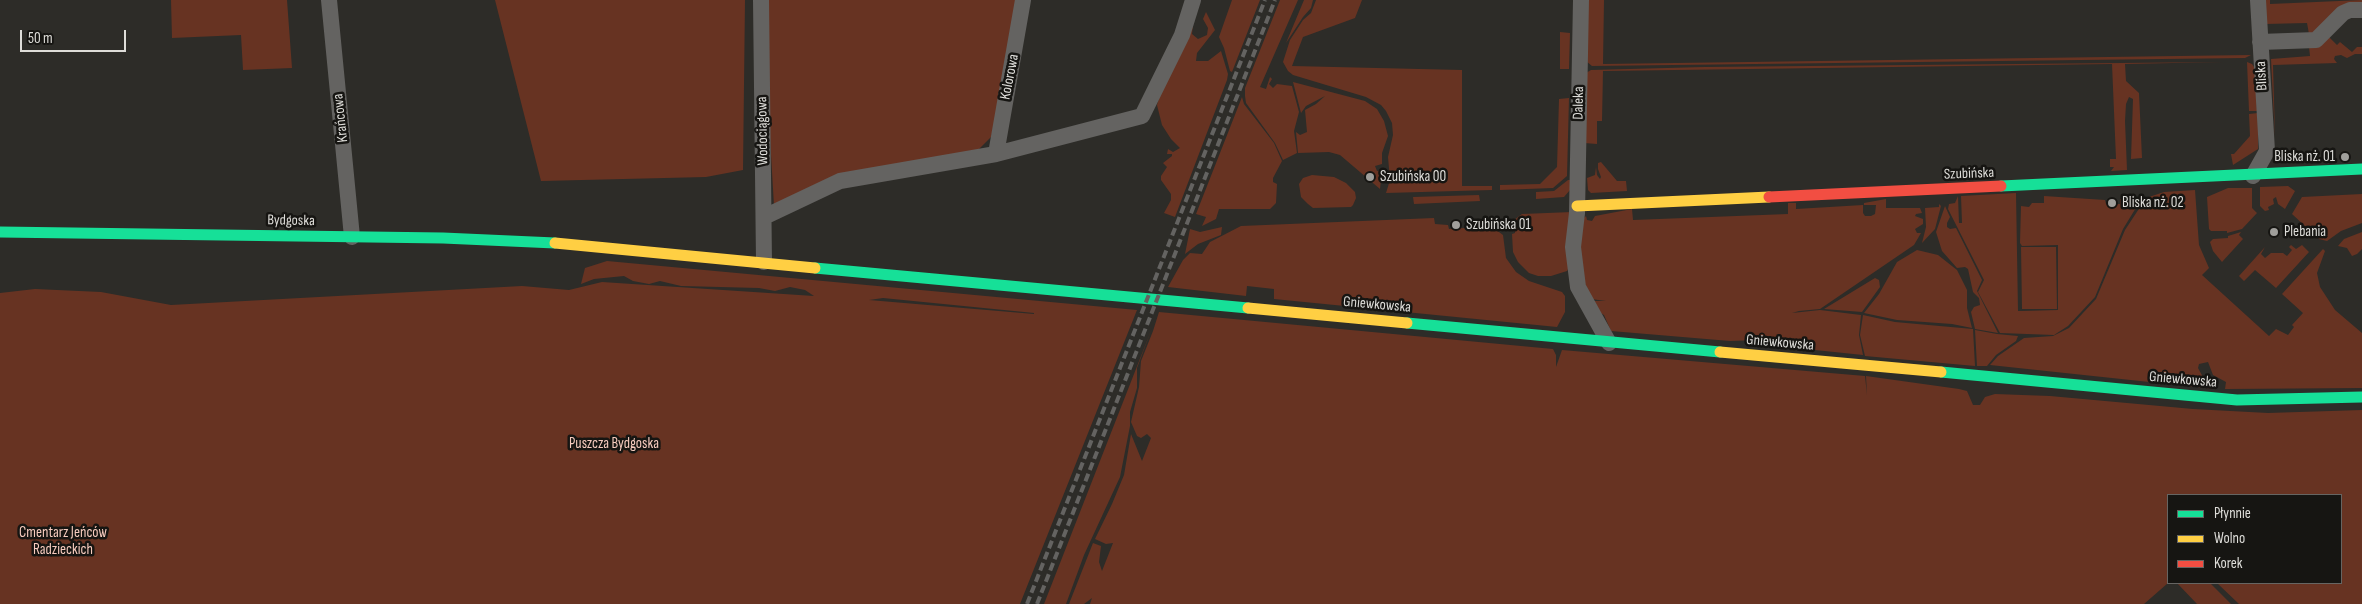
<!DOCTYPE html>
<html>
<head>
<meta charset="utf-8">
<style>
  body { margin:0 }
  #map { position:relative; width:2362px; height:604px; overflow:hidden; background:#2d2c28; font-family:"Sofia Sans Condensed",sans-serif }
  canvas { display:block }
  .legend { position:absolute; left:2167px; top:494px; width:175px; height:90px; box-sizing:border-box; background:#161512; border:1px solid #666562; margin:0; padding:6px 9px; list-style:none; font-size:15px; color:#deddd9 }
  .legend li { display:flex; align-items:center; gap:10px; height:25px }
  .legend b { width:25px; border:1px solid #666562 }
  .scale { position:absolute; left:20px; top:30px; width:106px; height:22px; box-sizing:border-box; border:2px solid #deddd9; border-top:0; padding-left:6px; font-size:15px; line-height:18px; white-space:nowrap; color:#deddd9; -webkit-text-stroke:4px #161512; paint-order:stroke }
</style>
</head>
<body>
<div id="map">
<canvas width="2362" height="604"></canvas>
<ul class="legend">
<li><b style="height:6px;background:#16e098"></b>Płynnie</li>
<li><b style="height:6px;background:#ffcf43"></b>Wolno</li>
<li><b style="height:6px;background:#f24e42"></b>Korek</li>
</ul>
<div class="scale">50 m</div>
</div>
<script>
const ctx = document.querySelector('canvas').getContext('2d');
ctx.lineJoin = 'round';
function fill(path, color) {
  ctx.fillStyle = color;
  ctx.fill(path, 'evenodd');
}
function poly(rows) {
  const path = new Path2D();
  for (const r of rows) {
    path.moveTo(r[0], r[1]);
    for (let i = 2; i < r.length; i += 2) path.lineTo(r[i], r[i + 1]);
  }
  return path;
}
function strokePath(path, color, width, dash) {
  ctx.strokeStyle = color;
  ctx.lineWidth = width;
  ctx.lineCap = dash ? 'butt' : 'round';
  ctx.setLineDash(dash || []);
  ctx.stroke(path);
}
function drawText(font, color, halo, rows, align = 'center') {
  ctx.font = font + ' "Sofia Sans Condensed",sans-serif';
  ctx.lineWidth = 5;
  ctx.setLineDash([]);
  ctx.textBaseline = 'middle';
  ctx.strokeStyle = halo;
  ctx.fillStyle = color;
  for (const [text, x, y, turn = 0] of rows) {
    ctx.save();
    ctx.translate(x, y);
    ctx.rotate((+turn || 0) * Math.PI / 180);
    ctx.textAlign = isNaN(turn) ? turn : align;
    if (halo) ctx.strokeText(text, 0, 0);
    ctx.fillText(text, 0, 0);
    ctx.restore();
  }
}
fill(poly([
  [171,0,287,0,292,68,243,70,241,35,172,38],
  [495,0,745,0,743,170,706,177,541,181],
  [762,0,1018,0,1001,104,991,137,977,151,774,206],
  [1232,0,1260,0,1232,72,1230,71,1224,48,1219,37],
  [1280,0,1298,0,1260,87,1266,89,1270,77,1272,79,1269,84,1273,88,1277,84,1292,86,1299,112,1294,131,1297,153,1283,160,1275,143,1246,103,1245,96,1245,88],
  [1304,0,1313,0,1311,8,1303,17,1286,43],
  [1316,0,1362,0,1355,18,1303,37,1292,66,1462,70,1462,186,1492,186,1492,190,1386,193,1390,180,1388,157,1393,135,1392,123,1386,111,1381,105,1366,97,1293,75,1288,71,1283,62,1290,40,1303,20,1311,13],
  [1587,0,1604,0,1603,64,2251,55,2245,58,1592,66,1586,61],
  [2266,0,2270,0,2270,4,2362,0,2362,5,2313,34,2309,34,2307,23,2265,24],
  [1206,12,1215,30,1197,53,1196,61,1208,61,1221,51,1228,74,1227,80,1175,217,1164,213,1171,200,1171,194,1161,180,1161,176,1167,167,1163,163,1172,156,1172,154,1167,154,1168,149,1173,152,1180,148,1171,139,1162,125,1157,105,1159,98,1193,24,1192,34,1198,39,1207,35,1208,28,1203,19],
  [1560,32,1570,33,1569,69,1560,69],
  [2328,36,2337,45,2340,42,2352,52,2357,47,2362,47,2362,54,2355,54,2347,58,2341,55,2335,56,2334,59,2337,63,2273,65,2275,137,2271,59,2310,56,2309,47],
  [2223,62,2125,64,2126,81,2139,93,2142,158,2131,159,2133,99,2129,97,2126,104,2125,121,2127,170,2111,171,2114,167,2110,167,2110,159,2116,159,2112,64,1603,71,1602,121,1597,121,1597,144,1584,143,1586,73,1591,70,1704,67],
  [2247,62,2252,64,2256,70,2257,111,2249,111],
  [1293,82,1365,101,1377,109,1384,121,1388,136,1382,153,1382,164,1375,166,1377,171,1382,170,1380,189,1340,155,1329,152,1298,153,1296,132,1300,135,1307,132,1305,110,1316,104,1325,96,1306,106,1301,113],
  [1242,97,1244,104,1274,143,1282,161,1273,178,1273,182,1277,184,1276,203,1270,209,1219,209,1216,219,1202,226,1206,217,1196,214],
  [1569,98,1567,176,1553,188,1500,190,1500,185,1540,184,1557,167,1559,99],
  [2258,113,2258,149,2233,165,2231,154,2234,154,2250,136,2249,114],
  [1601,162,1617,181,1626,181,1627,191,1591,193,1588,190,1587,178,1595,175,1596,167,1597,175,1600,179,1601,177,1598,169,1598,163],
  [1312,175,1334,177,1346,183,1355,192,1356,198,1353,205,1351,207,1313,208,1308,204,1301,197,1299,184,1303,178],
  [1568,180,1571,180,1570,190,1564,197,1536,199,1536,192,1554,191],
  [2288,186,2295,191,2285,209,2278,204,2276,197,2273,199,2274,204,2268,207,2269,210,2265,211,2260,206,2260,187],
  [2228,188,2252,188,2252,208,2257,213,2242,229,2227,233,2227,231,2211,231,2209,229,2207,197],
  [2195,190,2199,245,2209,268,2202,275,2269,336,2276,329,2288,335,2294,327,2292,325,2303,313,2282,294,2323,249,2325,251,2317,273,2320,287,2335,310,2362,333,2362,388,2225,389,2226,382,2213,375,2208,362,2199,364,2198,368,2204,379,2213,381,2215,389,1990,365,1998,356,2024,338,2053,336,2069,328,2096,299,2125,230,2146,198,2164,192],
  [2016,193,2018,311,2022,311,2058,310,2058,245,2022,246,2020,243,2021,206,2029,207,2032,203,2044,203,2044,196,2105,200,2106,204,2120,204,2120,199,2142,198,2123,229,2095,297,2068,326,2054,335,2000,333,1978,292,1984,280,1948,209,1949,204,1955,203,1958,196,1959,223,1962,223,1961,196],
  [2362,194,2362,223,2341,231,2327,241,2319,239,2292,214,2302,197],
  [1479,195,1480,201,1414,204,1413,197],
  [1886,199,1886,208,1920,208,1922,213,1916,214,1915,216,1923,219,1923,224,1915,229,1917,233,1921,233,1914,245,1820,309,1799,311,1792,313,1820,310,1861,315,1859,335,1863,355,1786,347,1776,342,1759,340,1730,341,1611,331,1604,315,1599,312,1592,301,1606,301,1591,299,1585,284,1577,240,1582,220,1586,216,1587,220,1592,221,1595,216,1632,209,1633,220,1788,214,1788,203,1796,203,1796,209,1863,205,1863,213,1865,216,1871,216,1875,214,1876,205,1864,205,1864,203],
  [1939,204,1941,206,1935,229,1922,243,1926,227,1925,208,1939,207],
  [1945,206,1950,217,1947,223,1947,227,1950,229,1956,228,1982,280,1977,291,1998,333,1975,329,1971,312,1974,307,1980,305,1979,298,1973,292,1968,269,1965,267,1957,268,1942,251,1936,232],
  [1572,212,1569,267,1567,271,1551,276,1538,276,1529,273,1518,262,1513,252,1512,234,1515,233,1514,220,1522,214],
  [1434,218,1435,224,1448,225,1449,229,1465,228,1465,225,1480,224,1491,226,1503,235,1506,258,1516,272,1529,281,1562,292,1565,296,1565,312,1557,327,1274,299,1274,289,1247,286,1246,296,1168,287,1183,260,1190,253,1202,254,1210,242,1241,226],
  [1222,227,1221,235,1198,244,1185,254,1190,229,1200,232],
  [2241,232,2239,235,2243,239,2222,262,2213,251,2210,242,2213,239,2228,238,2228,236],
  [2362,232,2362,249,2357,254,2352,256,2347,248,2338,246,2344,239],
  [2291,245,2296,249,2302,245,2309,252,2276,288,2255,270,2244,281,2239,276,2265,247,2261,254,2265,258,2271,253,2283,253,2287,256,2292,250,2289,247],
  [2021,247,2056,247,2057,309,2022,309],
  [1917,250,1938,255,1957,270,1967,290,1967,308,1972,328,1952,324,1897,320,1864,313,1879,294,1897,262],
  [607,261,1137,310,1020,604,0,604,0,293,35,289,101,292,171,305,522,286,569,290,602,282,814,296,805,290,790,287,775,291,759,288,681,286,660,281,649,284,633,281,624,276,594,279,581,284,585,268],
  [883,298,1034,313,1034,314,869,300],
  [1875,278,1879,280,1880,287,1862,312,1824,309],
  [1159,312,1553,349,1556,355,1556,367,1562,350,1865,376,1867,395,1866,376,1959,389,1967,391,1973,405,1980,405,1985,397,1995,394,2050,396,2193,409,2268,413,2362,410,2362,604,2239,604,2217,583,2341,583,2341,495,2168,495,2168,583,2144,604,1090,604,1092,598,1084,604,1069,604,1093,543,1101,546,1099,562,1102,571,1113,543,1106,544,1095,539,1112,504,1124,475,1131,434,1142,461,1151,438,1147,434,1141,438,1137,436,1131,422,1139,387,1141,361,1153,331],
  [1863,315,1895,322,1973,329,1975,366,1865,356,1860,335],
  [1152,328,1137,368,1137,388,1130,412,1130,426,1120,477,1084,555,1066,604,1044,604],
  [1975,330,1997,334,2018,336,2016,341,1996,355,1987,366,1977,366],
  [2177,583,2210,583,2231,604,2197,604]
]), '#673322');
strokePath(poly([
  [329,0,352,237],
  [761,0,764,262],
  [1581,0,1577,213,1573,247,1578,287,1609,343],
  [2260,42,2316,40,2343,13,2350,10,2362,10],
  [996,154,1023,0],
  [2253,176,2267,151,2258,0],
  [764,217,840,181,996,154,1142,116,1182,35,1193,0]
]), '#646361', 16);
strokePath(poly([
  [2001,186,2362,169],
  [0,232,443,238,555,243],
  [815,268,1248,308],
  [1407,323,1720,352],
  [1941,372,2237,400,2362,397]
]), '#16e098', 11);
strokePath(poly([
  [1577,206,1769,197],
  [555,243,815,268],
  [1248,308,1407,323],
  [1720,352,1941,372]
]), '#ffcf43', 11);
strokePath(poly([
  [1769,197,2001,186]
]), '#f24e42', 11);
strokePath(poly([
  [1027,604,1265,0],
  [1037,604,1275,0]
]), '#646361', 4, [8, 4]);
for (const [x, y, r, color] of [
  [2345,157,5,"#a09f9b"],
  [1370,177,5,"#a09f9b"],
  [2112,203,5,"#a09f9b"],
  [1456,225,5,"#a09f9b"],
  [2274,232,5,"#a09f9b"]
]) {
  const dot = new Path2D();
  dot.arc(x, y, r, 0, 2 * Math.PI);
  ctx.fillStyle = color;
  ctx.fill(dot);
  strokePath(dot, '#161512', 2);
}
drawText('15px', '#deddd9', '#161512', [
  ["Bliska",2262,76,-93],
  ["Kolorowa",1010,77,-79],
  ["Daleka",1579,103,-89],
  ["Krańcowa",341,118,-96],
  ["Wodociągowa",763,131,-91],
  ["Szubińska",1969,174,-2],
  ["Bydgoska",291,221,1],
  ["Gniewkowska",1377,305,5],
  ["Gniewkowska",1780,343,5],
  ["Gniewkowska",2183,380,5]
]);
drawText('15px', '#deddd9', '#161512', [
  ["Bliska nż. 01",2335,157,"right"],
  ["Szubińska 00",1380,177],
  ["Bliska nż. 02",2122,203],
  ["Szubińska 01",1466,225],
  ["Plebania",2284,232]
], 'left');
drawText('15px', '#f7ccbf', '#161512', [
  ["Puszcza Bydgoska",614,444],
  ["Cmentarz Jeńców",63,533],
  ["Radzieckich",63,550]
]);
</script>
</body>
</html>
